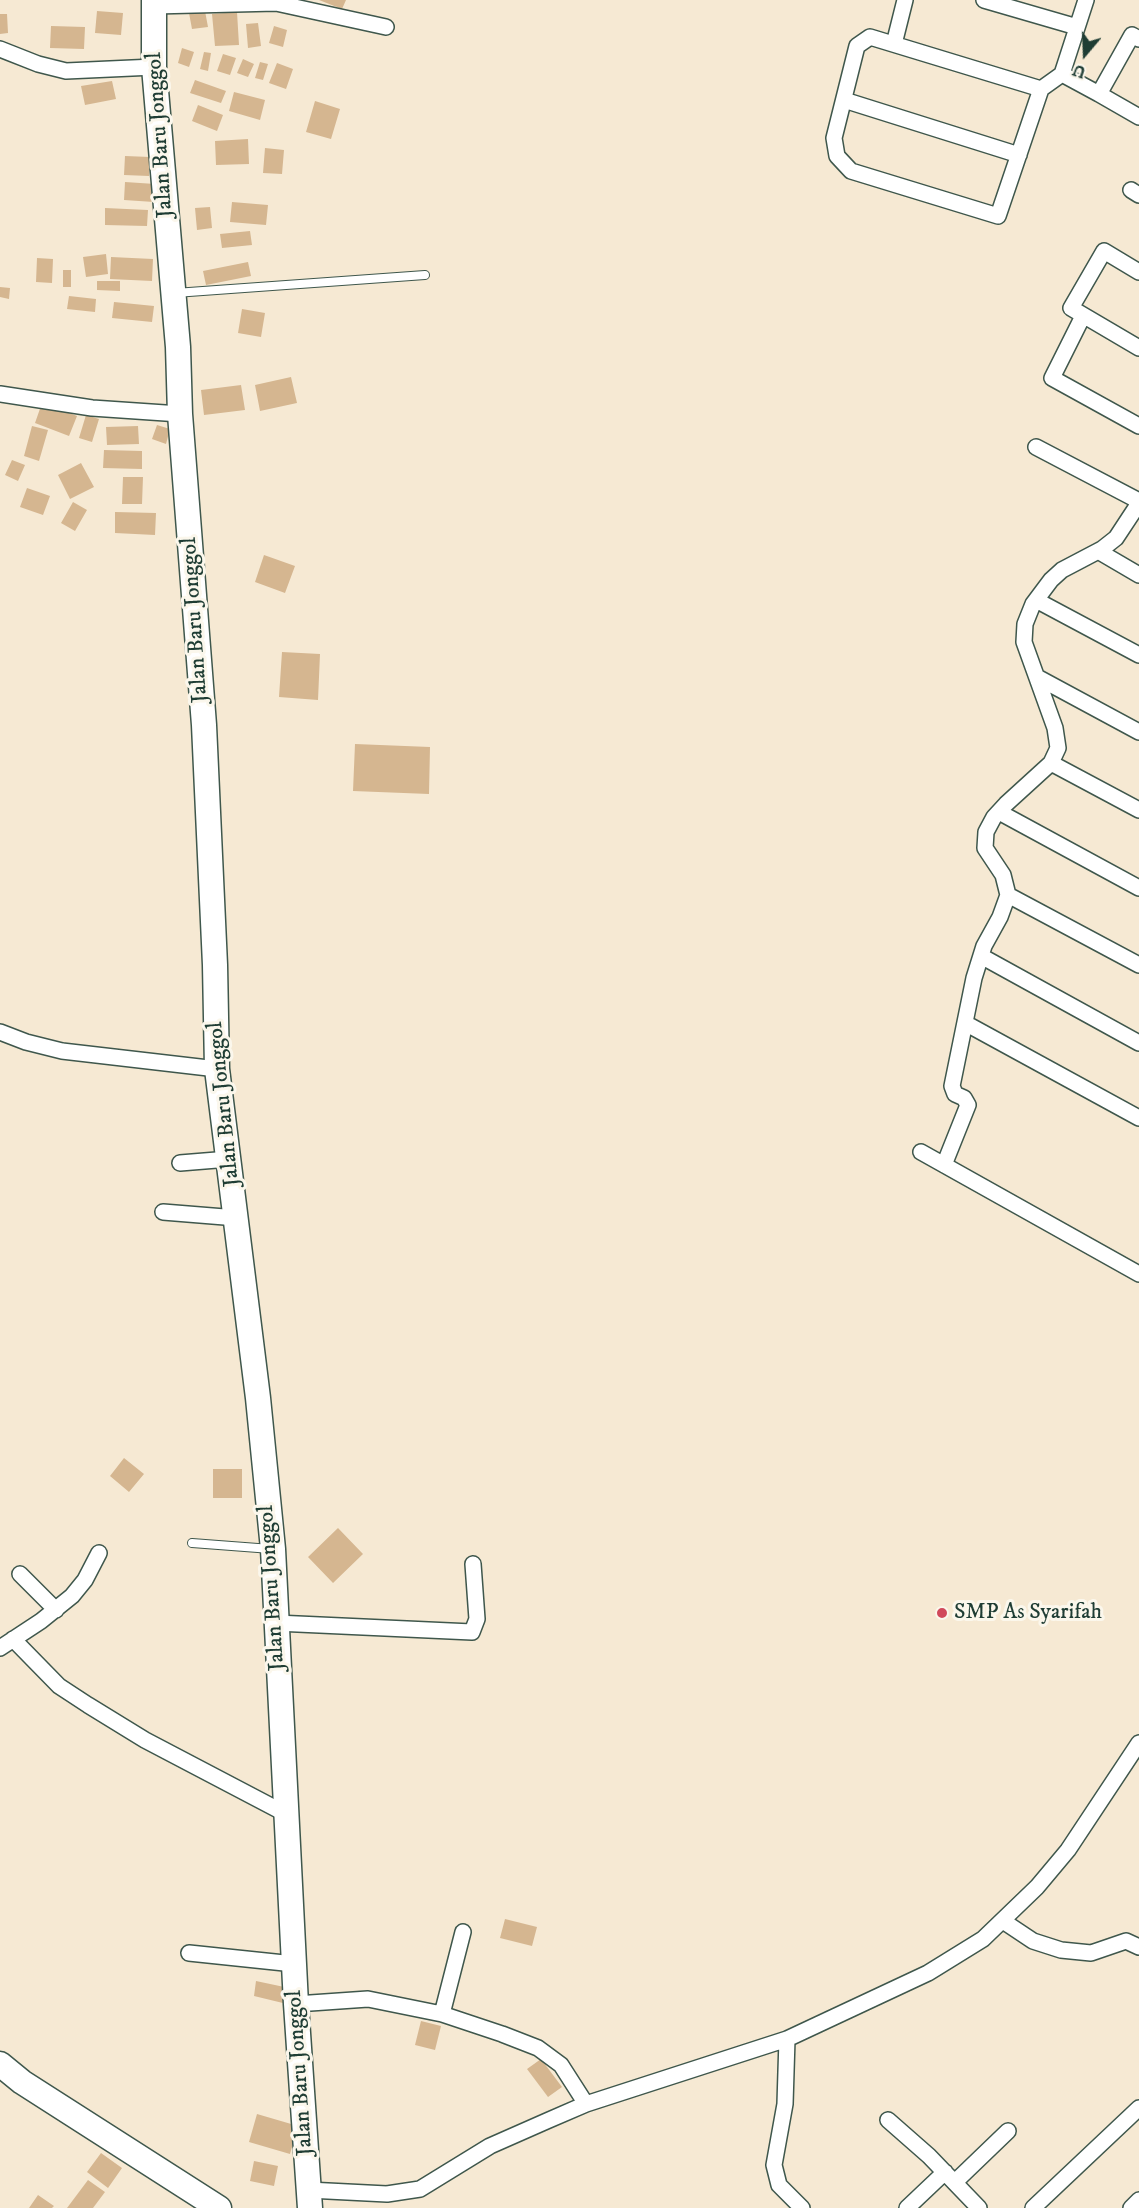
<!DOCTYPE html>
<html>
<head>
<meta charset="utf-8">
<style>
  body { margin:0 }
  #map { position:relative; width:1139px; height:2208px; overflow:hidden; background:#f6e9d3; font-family:"IM FELL DW Pica",serif }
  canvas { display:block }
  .north { position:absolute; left:1055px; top:24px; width:60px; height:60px; -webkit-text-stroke:4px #fbf7ec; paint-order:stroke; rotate:199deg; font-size:16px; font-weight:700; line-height:24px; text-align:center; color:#1f3d34 }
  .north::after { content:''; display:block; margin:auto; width:21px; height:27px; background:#1f3d34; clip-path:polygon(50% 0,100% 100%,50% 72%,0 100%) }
</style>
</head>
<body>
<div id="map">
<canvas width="1139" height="2208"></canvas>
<div class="north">U</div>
</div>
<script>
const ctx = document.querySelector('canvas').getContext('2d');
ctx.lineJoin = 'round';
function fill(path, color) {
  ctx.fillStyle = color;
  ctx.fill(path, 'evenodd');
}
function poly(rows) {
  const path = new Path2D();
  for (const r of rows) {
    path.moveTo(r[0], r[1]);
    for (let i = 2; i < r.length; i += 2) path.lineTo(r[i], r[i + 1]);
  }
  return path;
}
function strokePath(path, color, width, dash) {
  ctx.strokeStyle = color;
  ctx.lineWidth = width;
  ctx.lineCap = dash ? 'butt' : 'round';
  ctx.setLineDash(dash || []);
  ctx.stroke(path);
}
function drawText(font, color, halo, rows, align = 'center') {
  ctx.font = font + ' "IM FELL DW Pica",serif';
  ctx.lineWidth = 6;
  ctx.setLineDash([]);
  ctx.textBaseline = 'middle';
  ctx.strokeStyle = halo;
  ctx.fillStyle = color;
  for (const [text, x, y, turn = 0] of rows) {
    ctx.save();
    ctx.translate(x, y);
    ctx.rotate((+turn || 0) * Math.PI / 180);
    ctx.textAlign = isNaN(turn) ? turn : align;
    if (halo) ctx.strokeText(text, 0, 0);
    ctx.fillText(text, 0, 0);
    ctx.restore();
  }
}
fill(poly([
  [319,0,346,0,342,9],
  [97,11,123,13,121,35,95,33],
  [205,11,208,27,192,29,189,13],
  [237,12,239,45,215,46,212,14],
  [0,14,7,14,8,33,0,34],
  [258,23,261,46,248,48,246,24],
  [51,26,85,27,84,49,50,48],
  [274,26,287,30,283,47,269,43],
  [182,48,194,52,189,67,178,63],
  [204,52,211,53,208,71,200,69],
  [223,54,236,58,230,75,217,71],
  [243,59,254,64,248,77,237,73],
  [260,62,268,64,263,80,255,78],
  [277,63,293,69,286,89,269,83],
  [195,80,226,91,221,103,190,93],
  [112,81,116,99,85,105,81,86],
  [234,92,265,100,260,120,229,111],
  [315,101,340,109,331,139,306,132],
  [198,105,223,115,217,131,192,121],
  [248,139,249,164,216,165,215,141],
  [265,148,284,150,282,174,263,173],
  [125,156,150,157,149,176,124,175],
  [125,182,155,184,154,202,124,200],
  [232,202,268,205,266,225,230,222],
  [210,207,212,228,197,230,195,208],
  [105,208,148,210,147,226,105,225],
  [250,231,252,245,222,248,220,234],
  [106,254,108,274,86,277,83,257],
  [111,257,153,259,152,281,110,279],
  [37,258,53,259,52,283,36,282],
  [248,262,251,276,206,285,203,271],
  [63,270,71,270,71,287,63,287],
  [97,281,120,281,120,291,97,290],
  [0,287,10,288,9,299,0,297],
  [69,296,96,299,95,312,67,309],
  [114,302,154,306,152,322,112,318],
  [242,309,265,313,261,337,238,333],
  [291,377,297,403,260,411,255,385],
  [241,385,245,410,204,415,201,390],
  [42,403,77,416,69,436,35,423],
  [86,415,99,419,92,442,79,438],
  [157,425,170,429,166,444,152,439],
  [32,426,48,430,39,461,24,456],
  [138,426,139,444,107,445,106,427],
  [104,450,142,451,142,469,103,468],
  [12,460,25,465,18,481,5,475],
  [81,463,94,487,70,499,58,475],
  [123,477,143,477,142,504,122,504],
  [27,488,50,496,43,515,20,507],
  [73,502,87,510,75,531,61,523],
  [115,512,156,513,155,535,115,533],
  [264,555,295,566,285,593,255,582],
  [282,652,320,654,318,700,279,697],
  [355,744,430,747,429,794,353,791],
  [124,1458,144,1474,129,1492,110,1476],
  [213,1469,242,1469,242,1498,213,1498],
  [338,1528,363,1554,333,1583,308,1557],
  [505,1919,537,1927,532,1946,500,1938],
  [256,1981,289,1988,287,2004,254,1996],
  [421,2021,441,2026,435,2050,415,2045],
  [541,2059,562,2087,548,2097,527,2069],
  [257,2114,298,2126,290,2154,249,2142],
  [101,2153,122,2168,108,2188,87,2172],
  [254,2161,278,2166,274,2186,250,2181],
  [88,2180,105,2192,93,2208,67,2208],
  [38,2195,54,2206,52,2208,29,2208]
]), '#d5b690');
const service = poly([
  [175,293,425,275],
  [192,1543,271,1549]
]);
const minor = poly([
  [984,0,1077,27],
  [1086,0,1062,74,1099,94],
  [154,6,276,3,386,27],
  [1139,39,1132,35,1099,94,1139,117],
  [894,44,905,0],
  [0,49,38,64,66,71,154,67],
  [1041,89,870,37,857,46,834,138,837,156,851,171,998,216,1041,89,1062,74],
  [844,100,1019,155],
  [1131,190,1139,195],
  [1139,272,1104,251,1071,308,1139,348],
  [1083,316,1052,378,1139,426],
  [0,394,92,408,180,414],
  [1036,447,1139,501],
  [1098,551,1139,575],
  [1036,600,1139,655],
  [1037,677,1139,732],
  [1051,763,1139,810],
  [999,812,1139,888],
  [1008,895,1139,965],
  [981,956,1139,1043],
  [965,1023,1139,1118],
  [0,1032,26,1042,62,1051,217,1069],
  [921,1152,1139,1274],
  [180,1163,229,1159],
  [944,1165,968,1105,964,1098,955,1094,952,1086,974,978,984,946,1000,917,1008,895,1003,875,985,848,986,832,994,817,1006,804,1051,763,1058,748,1055,728,1024,642,1025,624,1033,604,1051,580,1062,570,1102,549,1116,538,1139,503],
  [163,1212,237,1218],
  [20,1574,56,1610],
  [276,1623,472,1632,477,1619,473,1564],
  [13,1639,59,1686,88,1705,145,1740,288,1815],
  [0,1648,41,1621,72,1596,85,1580,99,1553],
  [1003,1921,1033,1941,1061,1950,1091,1953,1126,1941,1139,1947],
  [189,1953,294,1964],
  [296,2004,368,1999,442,2014,502,2034,538,2048,561,2065,586,2104],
  [442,2014,463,1932],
  [787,2039,785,2104,774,2165,779,2185,802,2208],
  [888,2120,929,2156,979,2208],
  [955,2182,1008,2131],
  [308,2190,387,2194,420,2189,490,2146,549,2120,586,2104,787,2039,928,1973,983,1939,1037,1887,1068,1850,1139,1743],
  [907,2208,945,2172],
  [1033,2208,1139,2108],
  [1131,2208,1139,2200]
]);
const primary = poly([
  [154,0,154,67,178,347,180,414,204,725,215,965,217,1069,258,1398,273,1549,296,2004,310,2208],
  [0,2064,22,2082,219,2208]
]);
strokePath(service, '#3f574c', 10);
strokePath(minor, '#3f574c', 18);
strokePath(primary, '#3f574c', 27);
strokePath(service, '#fff', 8);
strokePath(minor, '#fff', 15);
strokePath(primary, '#fff', 24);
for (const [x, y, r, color] of [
  [942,1613,6,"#d1495b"]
]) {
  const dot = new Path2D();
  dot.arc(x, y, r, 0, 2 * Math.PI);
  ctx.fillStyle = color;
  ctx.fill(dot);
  strokePath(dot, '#fbf7ec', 2);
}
drawText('22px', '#1f3d34', '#fbf7ec', [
  ["Jalan Baru Jonggol",161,135,-94],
  ["Jalan Baru Jonggol",196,620,-94],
  ["Jalan Baru Jonggol",225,1104,-96],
  ["Jalan Baru Jonggol",273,1588,-94],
  ["Jalan Baru Jonggol",301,2073,-94]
]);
drawText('22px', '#1f3d34', '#fbf7ec', [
  ["SMP As Syarifah",954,1613]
], 'left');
</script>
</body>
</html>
